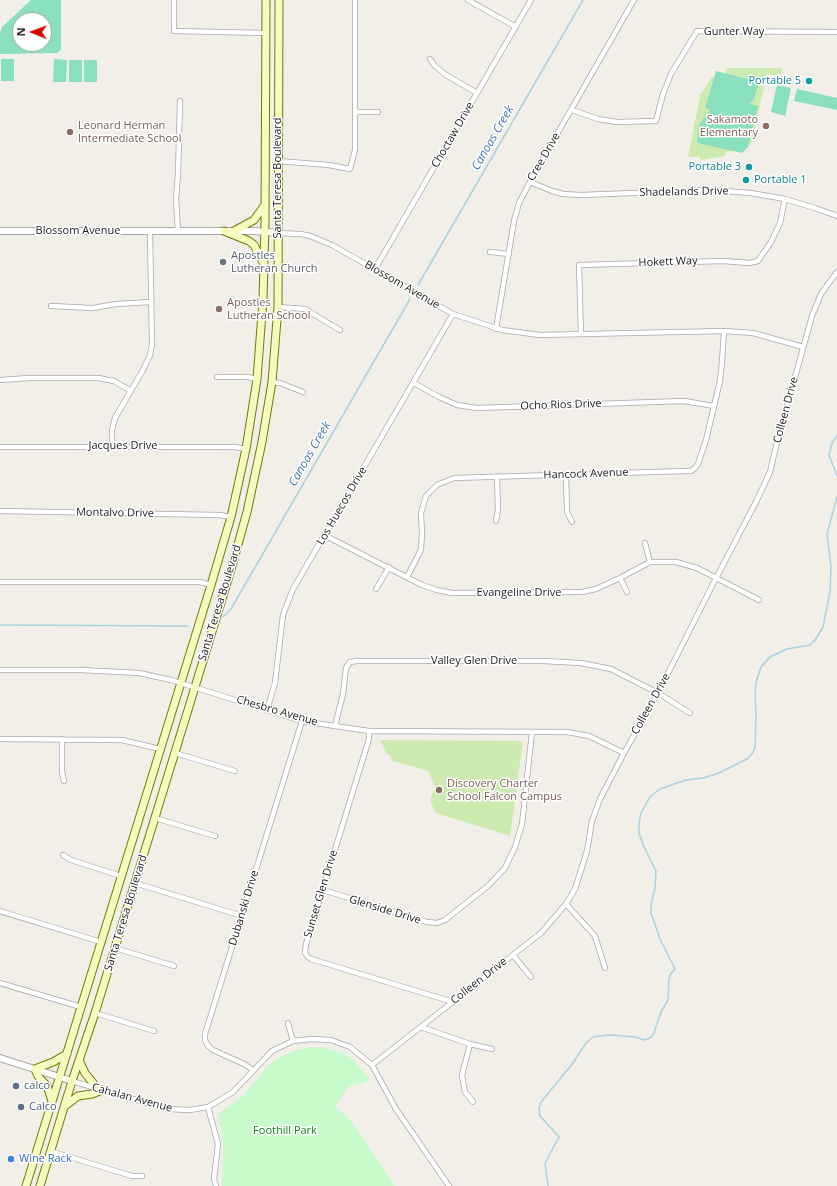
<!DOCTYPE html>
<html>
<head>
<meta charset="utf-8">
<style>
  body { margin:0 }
  #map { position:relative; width:837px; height:1186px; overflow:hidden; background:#f2efe9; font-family:"Open Sans",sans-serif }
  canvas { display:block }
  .north { position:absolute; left:12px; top:12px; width:40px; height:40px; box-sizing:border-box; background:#fff; border:1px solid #a7a7a7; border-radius:50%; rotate:271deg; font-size:11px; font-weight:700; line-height:16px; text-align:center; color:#222 }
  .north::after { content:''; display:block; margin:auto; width:14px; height:18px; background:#d40000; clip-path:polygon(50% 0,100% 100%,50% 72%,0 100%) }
</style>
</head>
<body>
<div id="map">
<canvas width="837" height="1186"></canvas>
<div class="north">N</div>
</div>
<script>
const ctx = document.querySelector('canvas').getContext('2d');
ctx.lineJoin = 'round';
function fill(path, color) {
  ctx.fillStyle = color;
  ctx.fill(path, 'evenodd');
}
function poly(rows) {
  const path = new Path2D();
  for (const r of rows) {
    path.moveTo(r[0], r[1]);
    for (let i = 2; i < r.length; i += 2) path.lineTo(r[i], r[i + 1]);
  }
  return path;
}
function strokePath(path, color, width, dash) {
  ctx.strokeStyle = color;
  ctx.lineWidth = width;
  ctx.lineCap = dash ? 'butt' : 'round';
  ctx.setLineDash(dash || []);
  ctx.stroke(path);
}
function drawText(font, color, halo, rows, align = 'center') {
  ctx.font = font + ' "Open Sans",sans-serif';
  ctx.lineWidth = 3;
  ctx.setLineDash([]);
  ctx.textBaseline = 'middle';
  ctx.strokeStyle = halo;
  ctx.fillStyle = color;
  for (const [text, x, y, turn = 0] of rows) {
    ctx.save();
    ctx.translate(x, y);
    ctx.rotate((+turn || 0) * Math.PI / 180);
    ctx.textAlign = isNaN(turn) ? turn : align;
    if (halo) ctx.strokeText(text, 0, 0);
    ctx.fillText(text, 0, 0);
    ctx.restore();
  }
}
fill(poly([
  [726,68,782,68,782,72,779,76,767,74,751,145,749,145,748,141,727,148,734,151,726,152,725,156,700,160,700,157,688,157,700,96,712,77,716,78,725,74],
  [380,740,523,741,510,836,436,813,430,801,435,786,428,771,393,761,389,754,387,754]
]), '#cdebb0');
fill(poly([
  [312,1047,324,1048,343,1053,352,1059,371,1080,348,1087,335,1107,347,1116,395,1186,222,1186,223,1149,221,1128,218,1118,219,1113,242,1097,266,1068,278,1058,293,1051]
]), '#c8facc');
fill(poly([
  [31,0,61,0,61,50,57,53,0,54,0,34,2,27],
  [20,20,44,20,44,44,20,44],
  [1,59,14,59,14,81,1,81],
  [54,59,67,60,66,82,53,82],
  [69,60,82,60,82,82,69,82],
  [84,60,97,60,97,82,84,82],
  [716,71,759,82,754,99,749,104,758,106,748,147,742,153,697,143,699,125,710,110,705,108],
  [777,85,791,88,785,116,771,112],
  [797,89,837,98,837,110,794,101]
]), '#88e0be');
strokePath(poly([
  [418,285,583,0],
  [837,436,832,443,829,455,837,476],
  [223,617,231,609,410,299],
  [0,625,188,626],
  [548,1186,545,1163,559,1137,540,1116,539,1108,541,1102,573,1063,586,1043,593,1037,599,1036,610,1035,635,1037,645,1040,650,1038,654,1033,661,1012,668,1000,669,980,670,975,675,969,660,939,651,913,651,905,655,888,656,871,644,847,639,833,639,823,641,813,650,797,660,789,686,780,703,778,719,773,747,759,752,754,755,747,756,714,755,694,756,682,761,667,770,657,787,649,810,645,815,640,823,627,830,592,831,567,827,534,837,497]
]), '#aad3df', 1.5);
const minor = poly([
  [174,0,174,31,266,33],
  [468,0,516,27],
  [430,59,435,66,446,75,477,93],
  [572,110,598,119,617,122,656,121,663,94,671,74,697,31,837,32],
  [355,112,378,112],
  [278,161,329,165,350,169,355,150,355,0],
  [530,182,552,191,563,194,581,195,711,190,751,193,785,199,815,208,837,216],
  [178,231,176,199,178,174,180,101],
  [278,233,301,234,310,236,332,245,453,314,502,330,540,335,724,331,753,333,803,347],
  [490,252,509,254],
  [375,269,531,0],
  [51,306,93,308,116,304,150,302],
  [278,307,305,309,340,330],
  [496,329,514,221,519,203,533,176,634,0],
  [581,334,579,265,723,261,749,263,758,261,771,242,780,223,785,199],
  [217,377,247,377,257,379],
  [0,380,29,378,98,378,114,381,131,391],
  [272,382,280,383,303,392],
  [414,383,439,397,457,405,477,408,684,401,714,406],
  [112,446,112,430,115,418,143,370,150,355,152,344,150,231],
  [0,447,235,447,246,449],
  [566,475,567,512,572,522],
  [0,511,220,515,231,517],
  [496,521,498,510,497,477],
  [324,535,422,585,437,590,452,593,582,592,596,589,620,578,650,562,676,562,697,568,759,600],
  [645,543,650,562],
  [407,577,421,550,422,533,421,513,426,496,437,485,454,478,686,471,691,471,695,468,698,464,706,440,720,381,722,362,724,331],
  [620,578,627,592],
  [0,582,200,582,211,585],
  [376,589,389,567],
  [0,670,81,670,139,673,171,680,302,721,335,726,369,731,567,732,589,736,624,753],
  [267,710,275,683,283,615,293,589,453,314],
  [335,726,343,694,346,668,350,662,357,661,543,661,581,663,611,669,658,693,690,713],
  [369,731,369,739,306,944,305,953,308,957,311,959,453,1002],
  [0,739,122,740,160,749],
  [62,739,62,772,64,781],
  [175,753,235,771],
  [155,818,215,836],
  [63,855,71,860,121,876],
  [135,883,242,916],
  [323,890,427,922,437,923,445,920,489,885,505,868,515,847,522,824,532,732],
  [566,904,595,936,605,968],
  [0,911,101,942],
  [115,948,174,966],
  [513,955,531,977],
  [0,983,81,1007],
  [95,1013,154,1031],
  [288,1023,293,1041],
  [421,1027,470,1044,492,1049],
  [470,1044,462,1075,465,1092,473,1102],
  [372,1065,541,933,566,904,575,889,587,851,592,821,600,799,624,753,658,693,713,584,757,500,770,472,777,442,812,316,821,294,837,272],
  [253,1070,244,1064,213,1050,208,1046,205,1040,205,1034,302,721],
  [72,1081,167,1109,190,1110,208,1107,233,1092,272,1051,293,1041,312,1039,331,1040,350,1047,372,1065,396,1109,449,1186],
  [208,1107,218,1144,214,1179,216,1186],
  [50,1151,132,1176,142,1176]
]);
const tertiary = poly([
  [0,231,254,231,278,233],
  [0,1058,72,1081]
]);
const secondary = poly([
  [224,231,249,241,254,245,263,262],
  [234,231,254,220,264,206],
  [79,1060,85,1073,97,1088],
  [52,1101,47,1086,38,1076,35,1069,53,1062,67,1054],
  [65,1106,78,1096,92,1094,102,1090],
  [26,1186,211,585,231,517,246,449,257,379,263,300,265,222,266,0],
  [40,1186,72,1081,95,1013,230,573,247,512,262,442,272,382,278,307,279,0]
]);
strokePath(minor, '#a9a9a9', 6);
strokePath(tertiary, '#a9a9a9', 8);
strokePath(secondary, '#707d05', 9);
strokePath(minor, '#fff', 4.5);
strokePath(tertiary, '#fff', 6);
strokePath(secondary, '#f7fabf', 7);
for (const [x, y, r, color] of [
  [809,81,4,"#0f9aa8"],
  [766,126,4,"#8d6e63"],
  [70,132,4,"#8d6e63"],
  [749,167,4,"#0f9aa8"],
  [746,180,4,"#0f9aa8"],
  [223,262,4,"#6b7280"],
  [219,309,4,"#8d6e63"],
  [439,790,4,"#8d6e63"],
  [16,1086,4,"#5c6f8a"],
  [21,1107,4,"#5c6f8a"],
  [11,1159,4,"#3f7fe0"]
]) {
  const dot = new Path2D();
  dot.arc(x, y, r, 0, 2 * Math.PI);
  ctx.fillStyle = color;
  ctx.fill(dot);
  strokePath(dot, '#fff', 1.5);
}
drawText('11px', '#222', '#fff', [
  ["Gunter Way",734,32],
  ["Choctaw Drive",453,135,-60],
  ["Cree Drive",544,157,-60],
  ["Santa Teresa Boulevard",278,178,-90],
  ["Shadelands Drive",684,192,-1],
  ["Blossom Avenue",78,231],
  ["Hokett Way",668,262,-2],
  ["Blossom Avenue",402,285,30],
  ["Ocho Rios Drive",561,405,-2],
  ["Colleen Drive",786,410,-75],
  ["Jacques Drive",123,446],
  ["Hancock Avenue",586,474,-2],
  ["Los Huecos Drive",342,506,-60],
  ["Montalvo Drive",115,513,1],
  ["Evangeline Drive",519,593],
  ["Santa Teresa Boulevard",220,603,-73],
  ["Valley Glen Drive",474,661],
  ["Colleen Drive",651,704,-61],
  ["Chesbro Avenue",277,711,16],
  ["Sunset Glen Drive",321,894,-73],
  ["Dubanski Drive",244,908,-73],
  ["Glenside Drive",385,910,17],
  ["Santa Teresa Boulevard",126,913,-73],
  ["Colleen Drive",479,981,-38],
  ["Cahalan Avenue",132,1098,15]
]);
drawText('11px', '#0d838f', '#fff', [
  ["Portable 5",801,81],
  ["Portable 3",741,167],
  ["Portable 1",754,180,"left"]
], 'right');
drawText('11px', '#785e54', '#fff', [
  ["Sakamoto",758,120,"right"],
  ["Elementary",758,133,"right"],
  ["Leonard Herman",78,126],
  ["Intermediate School",78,139],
  ["Apostles",227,303],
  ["Lutheran School",227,316],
  ["Discovery Charter",447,784],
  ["School Falcon Campus",447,797]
], 'left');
drawText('11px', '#5b616d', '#fff', [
  ["Apostles",231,256],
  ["Lutheran Church",231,269]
], 'left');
drawText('11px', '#4e5e75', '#fff', [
  ["calco",24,1086],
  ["Calco",29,1107]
], 'left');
drawText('11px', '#0c8416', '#fff', [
  ["Foothill Park",285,1131]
]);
drawText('11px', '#366cbe', '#fff', [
  ["Wine Rack",19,1159]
], 'left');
drawText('italic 12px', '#4a7aab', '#fff', [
  ["Canoas Creek",493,138,-60],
  ["Canoas Creek",310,454,-60]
]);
</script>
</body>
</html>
